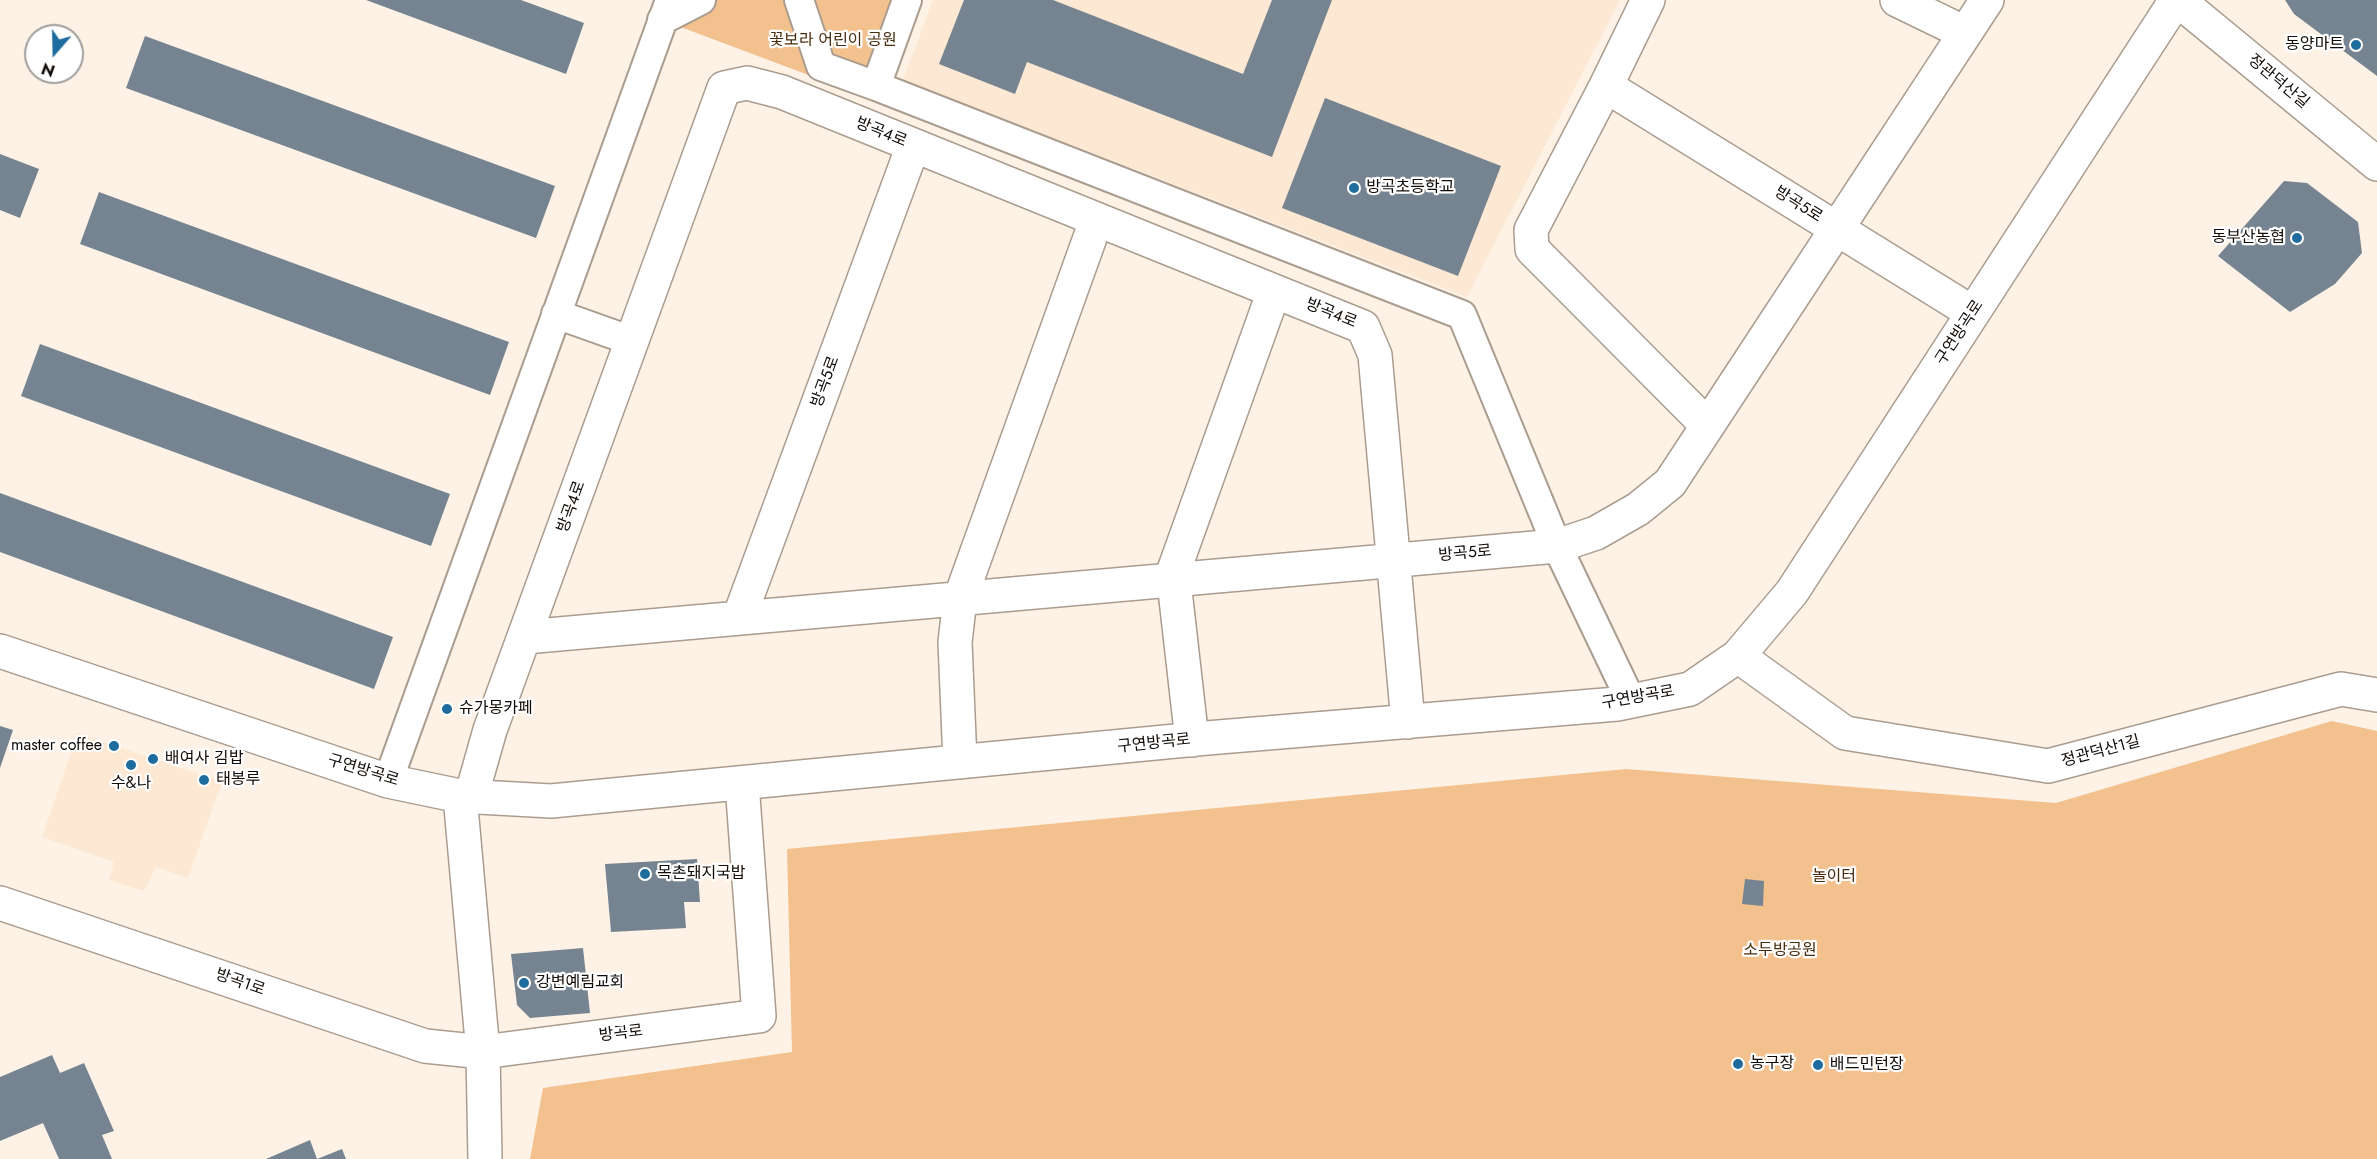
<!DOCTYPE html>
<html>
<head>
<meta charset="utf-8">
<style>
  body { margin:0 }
  #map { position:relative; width:2377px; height:1159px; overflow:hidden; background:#fef2e6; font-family:Jost,sans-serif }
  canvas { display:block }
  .north { position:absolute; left:24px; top:24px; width:60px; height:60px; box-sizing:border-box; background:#fff; border:2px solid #a09e9c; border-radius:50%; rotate:200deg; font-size:16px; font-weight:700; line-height:24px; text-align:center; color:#110c08 }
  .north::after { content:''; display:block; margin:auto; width:21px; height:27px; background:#1e6c9e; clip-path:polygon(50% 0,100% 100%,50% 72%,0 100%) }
</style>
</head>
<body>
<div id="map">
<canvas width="2377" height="1159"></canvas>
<div class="north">N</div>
</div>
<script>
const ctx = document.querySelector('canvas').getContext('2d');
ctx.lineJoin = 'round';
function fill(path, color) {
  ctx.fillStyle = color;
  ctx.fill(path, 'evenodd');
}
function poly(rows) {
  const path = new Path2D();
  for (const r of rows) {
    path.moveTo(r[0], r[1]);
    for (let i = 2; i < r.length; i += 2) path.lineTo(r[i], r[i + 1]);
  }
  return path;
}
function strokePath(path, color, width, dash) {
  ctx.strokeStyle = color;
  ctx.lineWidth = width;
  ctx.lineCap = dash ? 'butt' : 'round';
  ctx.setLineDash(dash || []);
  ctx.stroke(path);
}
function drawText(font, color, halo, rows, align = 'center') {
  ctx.font = font + ' Jost,"Noto Sans KR",sans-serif';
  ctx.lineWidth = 4.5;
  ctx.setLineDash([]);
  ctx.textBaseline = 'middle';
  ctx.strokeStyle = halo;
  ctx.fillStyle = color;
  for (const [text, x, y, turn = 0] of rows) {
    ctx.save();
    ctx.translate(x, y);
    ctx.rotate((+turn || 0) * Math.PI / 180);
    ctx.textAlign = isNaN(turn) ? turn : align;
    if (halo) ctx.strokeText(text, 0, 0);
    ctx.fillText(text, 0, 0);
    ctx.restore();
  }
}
fill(poly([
  [933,0,1620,0,1467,297,903,80],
  [78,733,222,782,188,878,156,867,144,891,109,880,114,862,42,837]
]), '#fce8d3');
fill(poly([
  [670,0,893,0,859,94,662,20],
  [2332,721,2377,731,2377,1159,530,1159,543,1088,792,1052,787,849,1626,769,2056,803]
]), '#f3c18e');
fill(poly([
  [366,0,521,0,584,23,566,74],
  [964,0,1053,0,1243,74,1272,0,1332,0,1272,157,1027,62,1015,94,939,64],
  [2285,0,2377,0,2377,76,2294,14],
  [145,36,555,186,536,238,126,88],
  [1325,98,1501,166,1458,276,1282,208],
  [0,154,39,169,20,218,0,210],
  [2284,181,2307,183,2358,222,2362,253,2335,284,2290,312,2218,256],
  [99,192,509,342,490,395,80,244],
  [40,344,450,494,431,546,21,396],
  [0,493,393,637,374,689,0,552],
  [0,726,13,730,0,768],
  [697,859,700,902,684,902,686,928,611,932,605,864],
  [1745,879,1764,881,1763,906,1742,904],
  [583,948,590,1013,530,1018,517,1005,511,954],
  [52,1055,60,1073,84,1063,114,1131,102,1135,112,1159,59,1159,43,1123,0,1141,0,1077],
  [310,1140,317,1159,342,1149,346,1159,266,1159]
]), '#758490');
const pedestrian = poly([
  [799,0,821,66,876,86,907,0],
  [662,20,701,0],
  [876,86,1462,315,1557,546,1631,701],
  [556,314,632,341],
  [388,781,670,0]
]);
const minor = poly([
  [1648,0,1606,86,1973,313],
  [1897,0,1965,33],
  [2178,0,2377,164],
  [1606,86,1531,230,1532,249,1707,425],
  [739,618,913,146],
  [525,637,1557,546,1596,533,1638,509,1670,483,1987,0],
  [0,651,388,781,460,796,551,801,1207,738,1617,704,1690,689,1738,656,1792,592,2176,0],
  [1738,656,1845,733,2048,766,2341,689,2377,695],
  [1192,740,1173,573,1274,291],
  [960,762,955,642,960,599,1096,221],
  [460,796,483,1052,485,1159],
  [471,797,490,730,724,88,747,83,782,92,1363,327,1375,355,1408,722],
  [0,903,425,1046,483,1052,759,1016,742,783]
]);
strokePath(pedestrian, '#aa9c8f', 32);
strokePath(minor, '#aa9c8f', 36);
strokePath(pedestrian, '#fff', 28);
strokePath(minor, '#fff', 33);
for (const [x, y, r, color] of [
  [2356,45,6,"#1e6c9e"],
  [1354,188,6,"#1e6c9e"],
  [2297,238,6,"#1e6c9e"],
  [447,709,6,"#1e6c9e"],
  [114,746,6,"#1e6c9e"],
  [153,759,6,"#1e6c9e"],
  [131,765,6,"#1e6c9e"],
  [204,780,6,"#1e6c9e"],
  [645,874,6,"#1e6c9e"],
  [524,983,6,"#1e6c9e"],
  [1738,1064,6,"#1e6c9e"],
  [1818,1065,6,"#1e6c9e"]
]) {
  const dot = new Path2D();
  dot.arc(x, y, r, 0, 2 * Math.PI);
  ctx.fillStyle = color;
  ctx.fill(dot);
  strokePath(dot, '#fff', 2);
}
drawText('16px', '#482c0b', '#fff', [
  ["꽃보라 어린이 공원",833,41],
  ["놀이터",1834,877],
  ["소두방공원",1780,951]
]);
drawText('16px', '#110c08', '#fff', [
  ["동양마트",2344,45,"right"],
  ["방곡초등학교",1366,188],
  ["동부산농협",2285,238,"right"],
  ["슈가몽카페",459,709],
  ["master coffee",102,746,"right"],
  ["배여사 김밥",165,759],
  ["태봉루",216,780],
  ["수&나",131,784,"center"],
  ["목촌돼지국밥",657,874],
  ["강변예림교회",536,983],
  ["농구장",1750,1064],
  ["배드민턴장",1830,1065]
], 'left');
drawText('16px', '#110c08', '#fff', [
  ["정관덕산길",2278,82,40],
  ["방곡4로",881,133,22],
  ["방곡5로",1798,205,32],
  ["방곡4로",1331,314,22],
  ["구연방곡로",1960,333,-57],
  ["방곡5로",826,382,-70],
  ["방곡4로",572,507,-70],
  ["방곡5로",1465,554,-5],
  ["구연방곡로",1638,698,-10],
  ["구연방곡로",1154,744,-6],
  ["정관덕산1길",2101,752,-15],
  ["구연방곡로",363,771,17],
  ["방곡1로",240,983,19],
  ["방곡로",621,1034,-7]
]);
</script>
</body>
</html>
